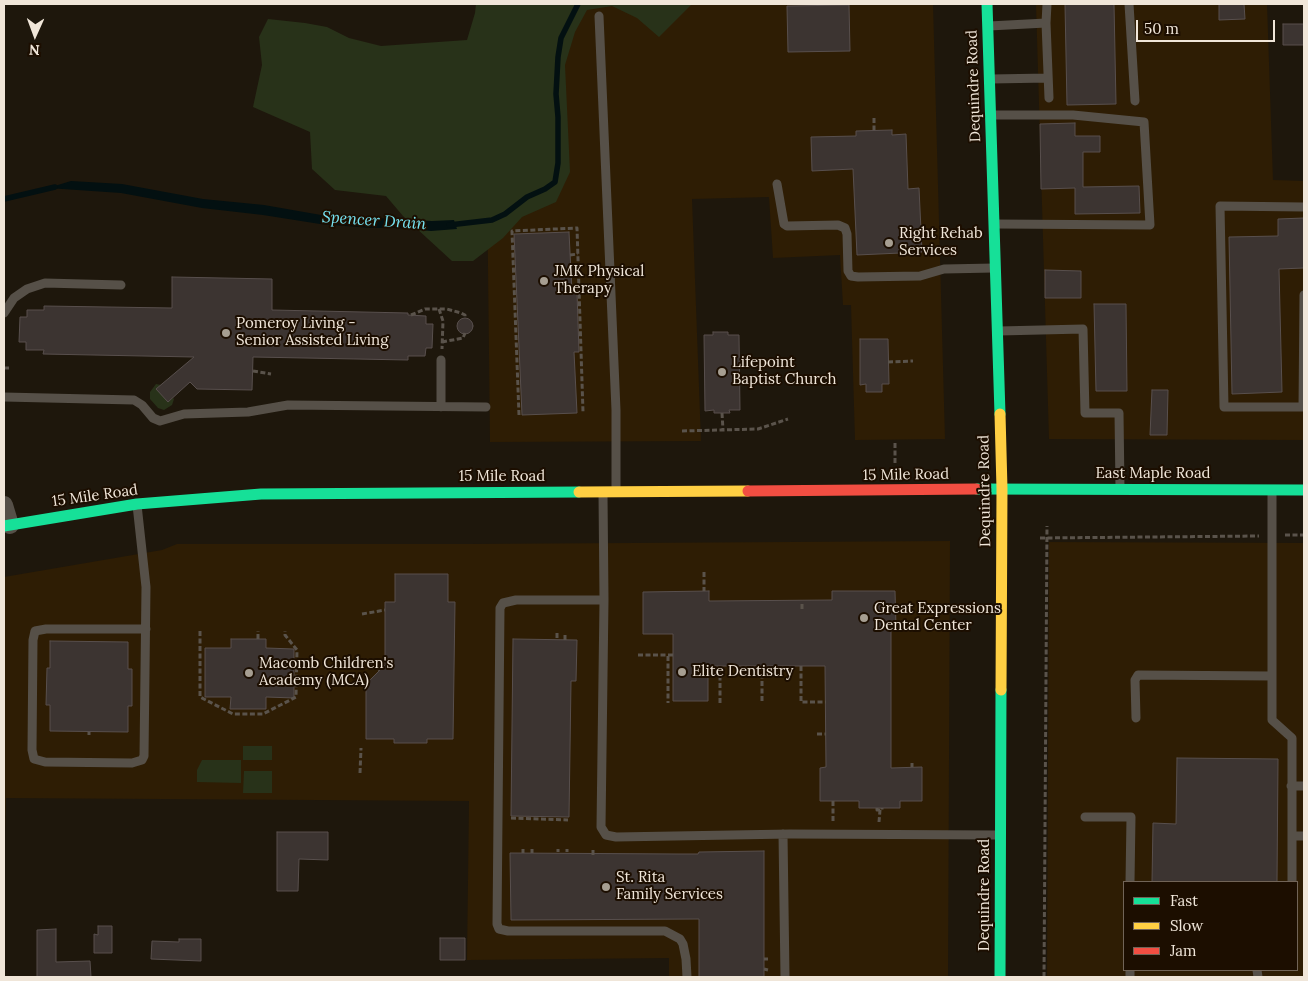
<!DOCTYPE html>
<html>
<head>
<meta charset="utf-8">
<style>
  body { margin:0 }
  #map { position:relative; width:1308px; height:981px; overflow:hidden; background:#1e170c; font-family:Lora,serif }
  canvas { display:block }
  .frame { position:absolute; inset:0; border:5px solid #f0e6d9; pointer-events:none }
  .legend { position:absolute; left:1123px; top:881px; width:175px; height:90px; box-sizing:border-box; background:#1c0e00; border:1px solid #716457; margin:0; padding:6px 9px; list-style:none; font-size:15px; color:#f0e6d9 }
  .legend li { display:flex; align-items:center; gap:10px; height:25px }
  .legend b { width:25px; border:1px solid #716457 }
  .north { position:absolute; left:10px; top:10px; width:50px; height:50px; -webkit-text-stroke:4px #1c0e00; paint-order:stroke; rotate:182deg; font-size:14px; font-weight:700; line-height:20px; text-align:center; color:#f0e6d9 }
  .north::after { content:''; display:block; margin:auto; width:18px; height:22px; background:#f0e6d9; clip-path:polygon(50% 0,100% 100%,50% 72%,0 100%) }
  .scale { position:absolute; left:1136px; top:20px; width:139px; height:22px; box-sizing:border-box; border:2px solid #f0e6d9; border-top:0; padding-left:6px; font-size:15px; line-height:18px; white-space:nowrap; color:#f0e6d9; -webkit-text-stroke:4px #1c0e00; paint-order:stroke }
</style>
</head>
<body>
<div id="map">
<canvas width="1308" height="981"></canvas>
<div class="frame"></div>
<ul class="legend">
<li><b style="height:6px;background:#16e098"></b>Fast</li>
<li><b style="height:6px;background:#ffcf43"></b>Slow</li>
<li><b style="height:6px;background:#f24e42"></b>Jam</li>
</ul>
<div class="north">N</div>
<div class="scale">50 m</div>
</div>
<script>
const ctx = document.querySelector('canvas').getContext('2d');
ctx.lineJoin = 'round';
function fill(path, color) {
  ctx.fillStyle = color;
  ctx.fill(path, 'evenodd');
}
function poly(rows) {
  const path = new Path2D();
  for (const r of rows) {
    if (r.length === 3) {
      path.moveTo(r[0] + r[2], r[1]);
      path.arc(r[0], r[1], r[2], 0, 2 * Math.PI);
      continue;
    }
    path.moveTo(r[0], r[1]);
    for (let i = 2; i < r.length; i += 2) path.lineTo(r[i], r[i + 1]);
  }
  return path;
}
function strokePath(path, color, width, dash) {
  ctx.strokeStyle = color;
  ctx.lineWidth = width;
  ctx.lineCap = dash ? 'butt' : 'round';
  ctx.setLineDash(dash || []);
  ctx.stroke(path);
}
function drawText(font, color, halo, rows, align = 'center') {
  ctx.font = font + ' Lora,serif';
  ctx.lineWidth = 4;
  ctx.setLineDash([]);
  ctx.textBaseline = 'middle';
  ctx.strokeStyle = halo;
  ctx.fillStyle = color;
  for (const [text, x, y, turn = 0] of rows) {
    ctx.save();
    ctx.translate(x, y);
    ctx.rotate((+turn || 0) * Math.PI / 180);
    ctx.textAlign = isNaN(turn) ? turn : align;
    if (halo) ctx.strokeText(text, 0, 0);
    ctx.fillText(text, 0, 0);
    ctx.restore();
  }
}
fill(poly([
  [485,4,933,4,945,439,855,440,851,305,843,305,840,255,773,258,769,197,692,199,701,441,490,442],
  [1036,4,1267,4,1273,180,1304,181,1304,440,1049,439],
  [950,541,948,977,669,977,669,958,467,960,469,801,6,798,4,864,4,577,162,550,177,544,472,544],
  [1049,542,1304,543,1304,977,1047,977],
  [1124,882,1297,882,1297,970,1124,970]
]), '#2e1d04');
fill(poly([
  [476,4,692,4,659,37,637,18,612,6,587,10,575,32,565,65,570,172,556,202,522,217,503,238,473,261,452,261,403,216,386,196,335,190,312,169,310,132,253,107,262,65,259,37,268,19,305,23,327,27,349,38,381,46,467,40,475,13],
  [156,384,161,385,157,389,168,402,173,398,174,399,172,405,164,410,158,408,150,399,150,392],
  [243,746,272,746,272,760,243,760],
  [202,760,241,760,241,783,197,782,197,770],
  [244,771,272,771,272,793,243,793]
]), '#283219');
fill(poly([
  [71,181,122,184,203,199,264,205,321,215,432,221,454,220,457,229,431,231,396,228,371,228,320,224,263,215,202,208,121,193,48,188]
]), '#031011');
strokePath(poly([
  [4,199,55,187],
  [449,225,492,220,505,214,527,197,545,189,555,182,558,163,558,117,556,94,558,57,561,38,578,4]
]), '#031011', 5.5);
const building = poly([
  [1065,4,1114,4,1116,104,1067,105,1065,4],
  [1219,4,1244,4,1245,19,1219,20,1219,4],
  [849,5,850,51,788,52,787,6,849,5],
  [1283,24,1304,24,1304,45,1283,45,1283,24],
  [1075,123,1075,136,1100,136,1100,152,1083,152,1083,187,1139,186,1140,213,1075,214,1075,188,1041,189,1040,124,1075,123],
  [892,130,892,135,906,134,908,189,919,188,922,252,857,255,853,169,812,171,811,137,856,136,856,131,892,130],
  [1304,218,1304,268,1279,269,1282,392,1232,394,1229,237,1278,236,1278,219,1304,218],
  [569,232,572,292,577,292,579,352,574,352,577,413,522,415,514,234,569,232],
  [1045,270,1081,271,1081,298,1045,298,1045,270],
  [172,277,272,279,272,310,408,313,408,315,426,316,426,324,433,324,432,348,426,348,425,356,408,356,408,360,253,357,252,390,197,389,190,382,168,402,156,389,194,357,43,354,44,350,26,350,26,342,19,342,20,317,27,317,27,310,44,310,44,306,172,308,172,277],
  [1094,304,1126,304,1127,391,1096,391,1094,304],
  [465,326,8],
  [713,332,728,332,728,335,739,335,740,410,729,410,730,413,714,413,714,410,705,411,704,335,713,335,713,332],
  [860,339,888,339,889,384,882,384,882,392,866,392,866,384,860,385,860,339],
  [1152,390,1168,390,1167,435,1150,435,1152,390],
  [395,574,448,574,448,602,455,602,453,739,427,739,427,743,394,743,394,739,366,739,366,684,385,665,385,602,395,602,395,574],
  [709,591,709,601,832,600,832,591,895,591,896,627,891,627,891,768,922,767,922,801,900,801,900,808,859,808,859,801,820,801,820,768,826,767,825,666,708,666,708,701,673,701,673,634,643,634,643,592,709,591],
  [231,639,266,639,266,648,294,649,294,698,266,697,266,709,230,709,231,697,205,697,205,648,231,648,231,639],
  [513,639,577,640,576,681,571,681,569,817,511,816,513,639],
  [50,641,128,642,128,669,132,669,132,706,128,706,128,732,50,731,50,705,46,705,47,668,50,668,50,641],
  [1177,758,1278,759,1277,882,1152,882,1153,823,1176,824,1177,758],
  [277,832,328,832,328,860,299,859,298,891,277,891,277,832],
  [764,851,764,977,699,977,699,919,511,920,510,853,678,854,698,854,699,852,764,851],
  [98,926,112,926,112,953,94,953,94,934,98,935,98,926],
  [56,929,56,962,90,961,91,977,37,977,37,930,56,929],
  [440,938,465,938,465,960,440,960,440,938],
  [179,939,201,939,201,961,151,959,152,941,179,942,179,939]
]);
fill(building, '#3c3431');
strokePath(building, '#584f4d', 1);
strokePath(poly([
  [874,118,874,130],
  [570,255,578,254],
  [571,270,579,269],
  [439,309,443,321,442,349],
  [411,315,425,309,447,309,461,313,465,315,465,318],
  [442,342,463,338,465,333],
  [888,362,913,361],
  [4,368,11,368],
  [253,371,271,374],
  [722,413,723,430],
  [519,415,512,231,577,228,583,412],
  [682,431,758,429,788,419],
  [895,463,895,443],
  [1285,535,1304,535],
  [1040,538,1259,536],
  [704,572,704,591],
  [802,609,802,604],
  [362,614,385,610],
  [200,631,200,697,233,714,263,714,296,697,297,650,285,635,285,631],
  [557,633,557,639],
  [258,639,258,631],
  [565,640,565,633],
  [638,655,673,655],
  [668,656,668,703],
  [362,662,373,664,380,670],
  [762,666,762,703],
  [801,666,801,702,826,702],
  [720,703,720,666],
  [817,734,826,734],
  [89,735,89,732],
  [912,767,912,763],
  [360,773,361,748],
  [877,808,877,810,882,810,882,808],
  [511,818,568,820],
  [833,821,833,801],
  [879,822,880,810],
  [523,849,523,853],
  [532,849,532,853],
  [558,852,558,849],
  [567,852,567,849],
  [593,855,593,849],
  [764,959,768,959],
  [764,969,768,970],
  [1044,977,1047,526]
]), '#5a534b', 3, [5, 2.5]);
strokePath(poly([
  [1129,4,1135,101],
  [599,16,616,410,616,491],
  [1046,23,1049,98],
  [989,26,1046,23,1047,4],
  [991,79,1048,78],
  [992,115,1073,115,1144,122,1150,225,996,224],
  [777,184,784,224,787,226,838,225,845,228,847,234,848,271,851,276,858,277,920,276,944,269,994,268],
  [1304,207,1220,206,1224,407,1304,407],
  [4,313,14,298,27,289,45,283,121,285],
  [999,331,1083,329,1085,413,1119,413,1120,489],
  [4,397,134,400,142,405,153,418,160,421,184,414,248,412,288,405,486,407],
  [441,407,441,360],
  [1303,407,1304,295],
  [1272,492,1272,720,1292,738,1292,836,1304,836],
  [603,494,604,600,601,827,606,835,616,837,790,834,998,835],
  [137,505,146,587,144,756,142,760,132,763,45,762,34,759,32,750,33,640,35,631,46,629,146,629],
  [604,600,516,600,503,603,500,608,497,924,499,929,508,931,665,931,680,939,683,944,686,959,687,977],
  [1136,718,1135,680,1138,675,1272,676],
  [1291,786,1304,786],
  [1085,817,1131,817,1130,882],
  [783,834,785,977],
  [1292,882,1292,836],
  [1130,970,1130,977],
  [1257,970,1258,977]
]), '#565048', 9);
strokePath(poly([
  [4,505,10,525]
]), '#565048', 18);
strokePath(poly([
  [987,4,1000,414],
  [977,489,1304,490],
  [4,526,137,504,261,494,579,492],
  [1000,977,1001,690]
]), '#16e098', 11);
strokePath(poly([
  [1000,414,1002,489,1001,690],
  [579,492,748,491]
]), '#ffcf43', 11);
strokePath(poly([
  [748,491,977,489]
]), '#f24e42', 11);
for (const [x, y, r, color] of [
  [889,243,5,"#a69e91"],
  [544,281,5,"#a69e91"],
  [226,333,5,"#a69e91"],
  [722,372,5,"#a69e91"],
  [864,618,5,"#a69e91"],
  [682,672,5,"#a69e91"],
  [249,673,5,"#a69e91"],
  [606,887,5,"#a69e91"]
]) {
  const dot = new Path2D();
  dot.arc(x, y, r, 0, 2 * Math.PI);
  ctx.fillStyle = color;
  ctx.fill(dot);
  strokePath(dot, '#1c0e00', 2);
}
drawText('15px', '#f0e6d9', '#1c0e00', [
  ["Dequindre Road",974,86,-92],
  ["East Maple Road",1153,474],
  ["15 Mile Road",906,475,-1],
  ["15 Mile Road",502,477],
  ["Dequindre Road",985,491,-91],
  ["15 Mile Road",95,496,-8],
  ["Dequindre Road",985,895,-90]
]);
drawText('15px', '#f0e6d9', '#1c0e00', [
  ["Right Rehab",899,234],
  ["Services",899,251],
  ["JMK Physical",554,272],
  ["Therapy",554,289],
  ["Pomeroy Living -",236,324],
  ["Senior Assisted Living",236,341],
  ["Lifepoint",732,363],
  ["Baptist Church",732,380],
  ["Great Expressions",874,609],
  ["Dental Center",874,626],
  ["Macomb Children's",259,664],
  ["Academy (MCA)",259,681],
  ["Elite Dentistry",692,672],
  ["St. Rita",616,878],
  ["Family Services",616,895]
], 'left');
drawText('italic 16px', '#76e3f2', '#1c0e00', [
  ["Spencer Drain",374,221,4]
]);
</script>
</body>
</html>
